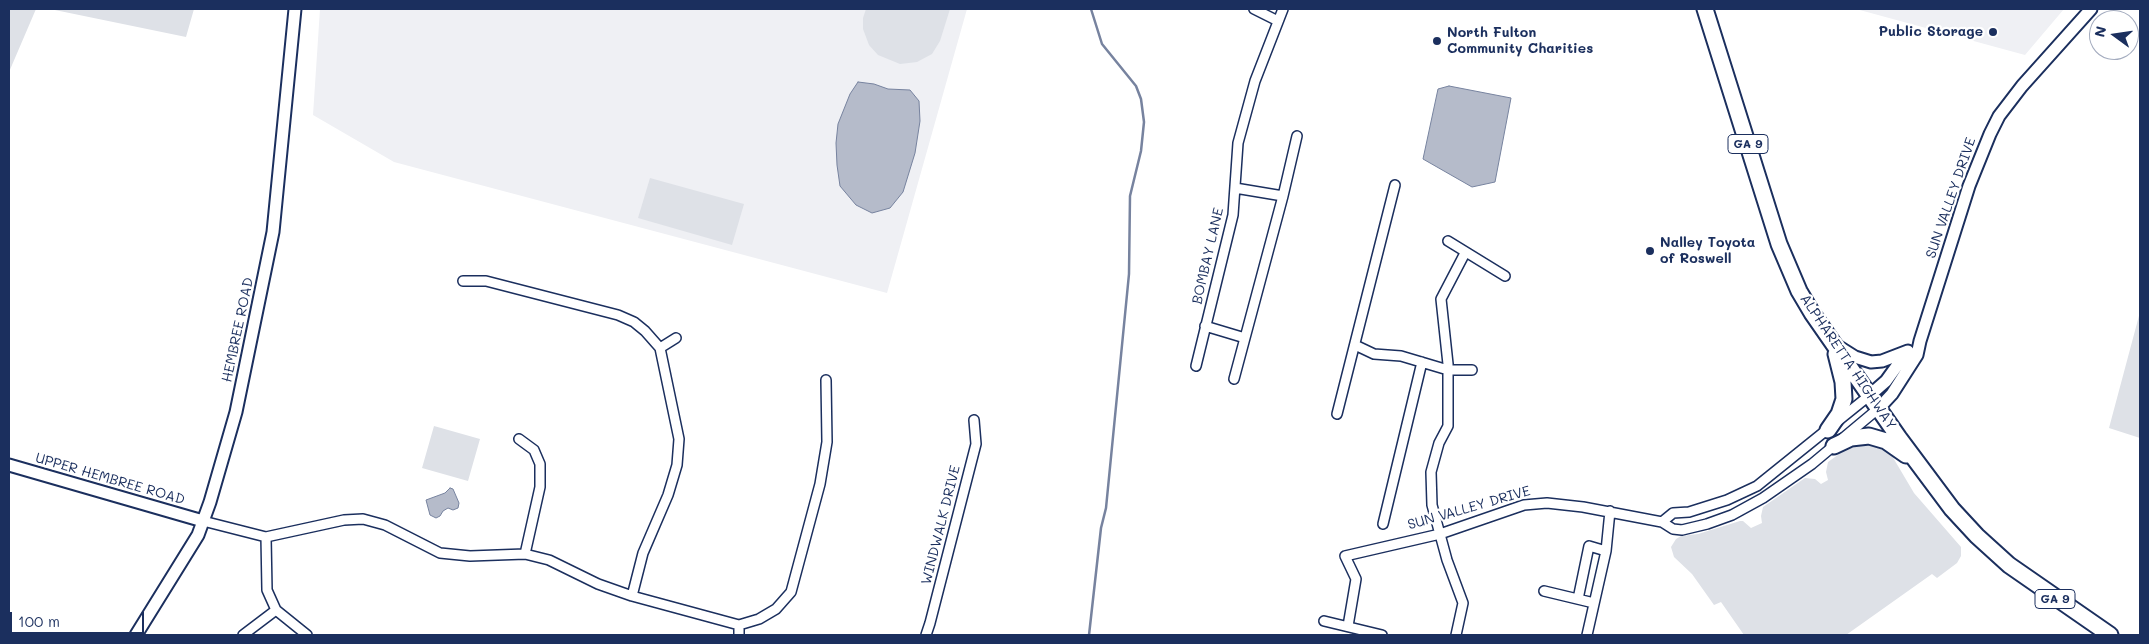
<!DOCTYPE html>
<html>
<head>
<meta charset="utf-8">
<style>
  body { margin:0 }
  #map { position:relative; width:2149px; height:644px; overflow:hidden; background:#fff; font-family:Mali,sans-serif }
  canvas { display:block }
  .frame { position:absolute; inset:0; border:10px solid #1b2f5e; pointer-events:none }
  .north { position:absolute; left:2089px; top:10px; width:50px; height:50px; box-sizing:border-box; background:#fff; border:1px solid #a4acbf; border-radius:50%; rotate:284deg; font-size:14px; font-weight:700; line-height:20px; text-align:center; color:#1b2f5e }
  .north::after { content:''; display:block; margin:auto; width:18px; height:22px; background:#1b2f5e; clip-path:polygon(50% 0,100% 100%,50% 72%,0 100%) }
  .scale { position:absolute; left:10px; top:612px; width:134px; height:22px; box-sizing:border-box; border:2px solid #1b2f5e; border-top:0; padding-left:6px; font-size:15px; line-height:18px; white-space:nowrap; color:#1b2f5e; -webkit-text-stroke:4px #fff; paint-order:stroke }
</style>
</head>
<body>
<div id="map">
<canvas width="2149" height="644"></canvas>
<div class="frame"></div>
<div class="north">N</div>
<div class="scale">100 m</div>
</div>
<script>
const ctx = document.querySelector('canvas').getContext('2d');
ctx.lineJoin = 'round';
function fill(path, color) {
  ctx.fillStyle = color;
  ctx.fill(path, 'evenodd');
}
function poly(rows) {
  const path = new Path2D();
  for (const r of rows) {
    path.moveTo(r[0], r[1]);
    for (let i = 2; i < r.length; i += 2) path.lineTo(r[i], r[i + 1]);
  }
  return path;
}
function strokePath(path, color, width, dash) {
  ctx.strokeStyle = color;
  ctx.lineWidth = width;
  ctx.lineCap = dash ? 'butt' : 'round';
  ctx.setLineDash(dash || []);
  ctx.stroke(path);
}
function drawText(font, color, halo, rows, align = 'center') {
  ctx.font = font + ' Mali,sans-serif';
  ctx.lineWidth = 4.5;
  ctx.setLineDash([]);
  ctx.textBaseline = 'middle';
  ctx.strokeStyle = halo;
  ctx.fillStyle = color;
  for (const [text, x, y, turn = 0] of rows) {
    ctx.save();
    ctx.translate(x, y);
    ctx.rotate((+turn || 0) * Math.PI / 180);
    ctx.textAlign = isNaN(turn) ? turn : align;
    if (halo) ctx.strokeText(text, 0, 0);
    ctx.fillText(text, 0, 0);
    ctx.restore();
  }
}
fill(poly([
  [320,9,967,9,887,293,394,162,313,115],
  [1856,9,2064,9,2025,55]
]), '#eff0f4');
fill(poly([
  [9,9,36,9,9,72],
  [50,9,194,9,186,37],
  [866,9,950,9,940,41,932,54,917,62,900,64,878,55,869,45,863,29,863,18],
  [650,178,744,204,732,245,638,218],
  [2140,312,2140,438,2109,428],
  [434,426,480,439,468,481,422,468],
  [1856,442,1885,444,1914,493,1961,547,1961,556,1957,563,1937,578,1932,574,1846,635,1744,635,1721,602,1714,605,1692,574,1674,557,1671,547,1676,539,1681,536,1698,534,1740,521,1743,521,1751,528,1762,523,1761,516,1763,507,1805,478,1815,479,1821,484,1828,480,1826,472,1828,462]
]), '#dee1e7');
const water = poly([
  [858,82,874,84,888,89,910,90,919,101,920,121,915,153,903,192,890,208,872,213,856,205,840,186,837,165,836,143,838,124,850,94,858,82],
  [1449,86,1511,98,1495,182,1472,187,1423,159,1438,89,1449,86],
  [450,488,453,489,459,503,458,508,453,510,448,508,443,511,440,516,436,518,430,515,426,500,445,493,450,488]
]);
fill(water, '#b5bbca');
strokePath(water, '#77839f', 1);
strokePath(poly([
  [1089,635,1101,528,1106,508,1129,274,1130,196,1141,151,1144,122,1141,99,1136,86,1102,44,1091,9]
]), '#77839f', 2.5);
const minor = poly([
  [1254,9,1278,21],
  [1235,188,1283,196,1297,136],
  [1448,241,1505,276],
  [463,281,486,281,618,315,634,322,645,331,660,348,679,439,677,465,668,495,643,553,632,596],
  [1205,326,1245,338],
  [1355,345,1374,354,1401,356,1448,370,1472,370],
  [660,348,676,338],
  [1196,366,1233,215,1238,143,1255,81,1283,9],
  [1234,379,1283,196],
  [1337,414,1395,185],
  [519,439,534,450,540,464,540,487,525,554],
  [203,521,266,537,344,520,363,519,385,525,440,553,470,556,525,554,549,560,598,584,632,596,739,625,759,619,776,609,791,592,820,484,827,442,826,380],
  [1662,522,1673,513,1689,512,1727,500,1757,486,1870,395],
  [1383,524,1422,362],
  [266,537,267,590,276,610,307,635],
  [1544,591,1594,603],
  [1578,599,1589,546,1606,551],
  [1324,621,1382,635],
  [739,625,739,635],
  [1348,626,1356,579,1345,556,1440,534,1524,505,1547,503,1583,507,1662,522,1673,529,1682,530,1707,524,1732,515,1763,498,1812,464,1879,408],
  [243,635,276,610],
  [926,635,930,623,976,444,974,420],
  [1456,635,1463,603,1447,560,1432,505,1431,472,1439,443,1448,426,1448,364,1441,299,1465,253],
  [1587,635,1606,551,1610,511]
]);
const tertiary = poly([
  [1836,345,1855,357,1871,362,1882,361,1908,351],
  [1870,395,1886,381,1907,352],
  [1879,408,1892,394,1917,355,1920,341,1969,186,1990,134,1999,116,2022,86,2091,9],
  [9,465,203,521],
  [136,635,198,535,210,502,236,412,273,232,295,9]
]);
const trunk = poly([
  [1705,9,1779,244,1799,291,1812,313,1899,438,1952,509,1977,536,2009,565,2110,635],
  [1828,430,1839,414,1844,399,1843,382,1836,354],
  [1834,446,1851,438,1869,436,1886,441,1906,455]
]);
strokePath(minor, '#1b2f5e', 12);
strokePath(tertiary, '#1b2f5e', 15);
strokePath(trunk, '#1b2f5e', 19);
strokePath(minor, '#fff', 9);
strokePath(tertiary, '#fff', 11);
strokePath(trunk, '#fff', 15);
for (const [x, y, r, color] of [
  [1993,32,5,"#1b2f5e"],
  [1437,41,5,"#1b2f5e"],
  [1650,251,5,"#1b2f5e"]
]) {
  const dot = new Path2D();
  dot.arc(x, y, r, 0, 2 * Math.PI);
  ctx.fillStyle = color;
  ctx.fill(dot);
  strokePath(dot, '#fff', 2);
}
for (const [x, y, w] of [
  [1748,144,40],
  [2055,599,40]
]) {
  const box = new Path2D();
  box.roundRect(x - w / 2, y - 9.5, w, 19, 4);
  ctx.fillStyle = '#fff';
  ctx.fill(box);
  strokePath(box, '#1b2f5e', 1);
}
drawText('bold 12px', '#1b2f5e', null, [
  ["GA 9",1748,144],
  ["GA 9",2055,599]
]);
drawText('bold 14px', '#1b2f5e', '#fff', [
  ["Public Storage",1983,32,"right"],
  ["North Fulton",1447,33],
  ["Community Charities",1447,49],
  ["Nalley Toyota",1660,243],
  ["of Roswell",1660,259]
], 'left');
drawText('14px', '#1b2f5e', '#fff', [
  ["SUN VALLEY DRIVE",1951,198,-71],
  ["BOMBAY LANE",1208,256,-77],
  ["HEMBREE ROAD",238,330,-78],
  ["ALPHARETTA HIGHWAY",1848,362,56],
  ["UPPER HEMBREE ROAD",110,479,16],
  ["SUN VALLEY DRIVE",1469,508,-16],
  ["WINDWALK DRIVE",941,525,-76]
]);
</script>
</body>
</html>
